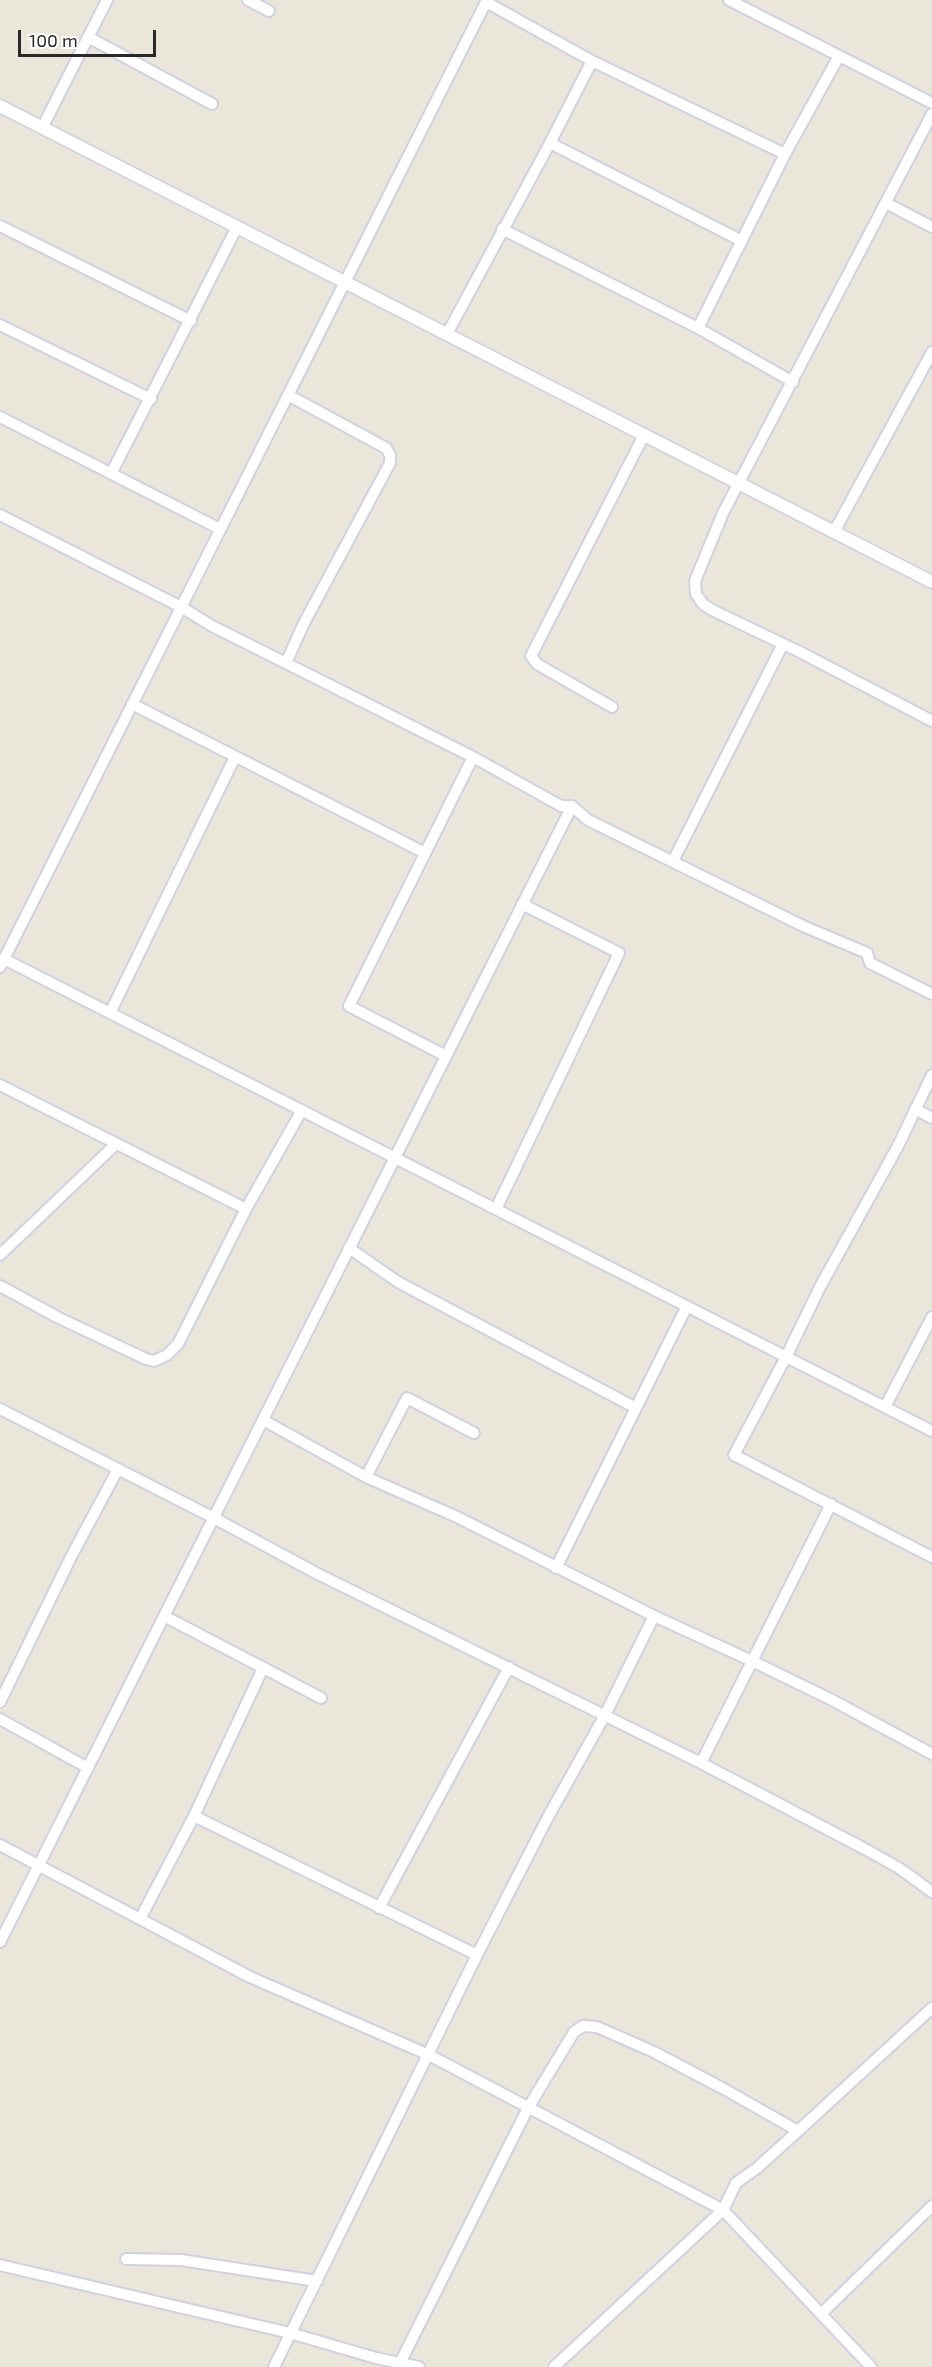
<!DOCTYPE html>
<html>
<head>
<meta charset="utf-8">
<style>
  body { margin:0 }
  #map { position:relative; width:932px; height:2367px; overflow:hidden; background:#ebe6da; font-family:"Exo 2",sans-serif }
  canvas { display:block }
  .scale { position:absolute; left:18px; top:30px; width:138px; height:27px; box-sizing:border-box; border:3px solid #292929; border-top:0; padding-left:8px; font-size:18px; line-height:21px; white-space:nowrap; color:#292929; -webkit-text-stroke:4px #fff; paint-order:stroke }
</style>
</head>
<body>
<div id="map">
<canvas width="932" height="2367"></canvas>
<div class="scale">100 m</div>
</div>
<script>
const ctx = document.querySelector('canvas').getContext('2d');
ctx.lineJoin = 'round';
function poly(rows) {
  const path = new Path2D();
  for (const r of rows) {
    path.moveTo(r[0], r[1]);
    for (let i = 2; i < r.length; i += 2) path.lineTo(r[i], r[i + 1]);
  }
  return path;
}
function strokePath(path, color, width, dash) {
  ctx.strokeStyle = color;
  ctx.lineWidth = width;
  ctx.lineCap = dash ? 'butt' : 'round';
  ctx.setLineDash(dash || []);
  ctx.stroke(path);
}
const minor = poly([
  [248,0,269,11],
  [729,0,932,103],
  [486,2,592,61,785,154],
  [88,37,212,104],
  [932,114,723,513,695,581,696,594,703,604,712,610,800,652,932,721],
  [42,128,107,0],
  [550,143,742,241],
  [886,203,932,227],
  [0,226,191,321],
  [502,229,698,328,793,382],
  [0,325,151,399],
  [698,328,785,154,839,56],
  [447,334,550,143,592,61],
  [0,417,220,529],
  [112,472,237,227],
  [0,515,181,607,212,626,473,757,561,806,572,806,588,820,803,926,867,953,870,963,932,994],
  [834,532,932,352],
  [286,663,304,623,390,463,390,455,386,448,288,395],
  [132,704,425,853],
  [612,707,537,664,531,656,644,435],
  [673,861,783,644],
  [4,959,932,1431],
  [0,967,487,0],
  [110,1013,235,757],
  [446,1056,349,1006,473,757],
  [932,1075,898,1146,820,1287,786,1357,734,1455,932,1557],
  [0,1085,246,1209],
  [915,1109,932,1118],
  [496,1209,619,953,522,904],
  [349,1248,398,1282,636,1408],
  [0,1255,116,1144],
  [0,1286,59,1318,146,1359,154,1361,167,1355,178,1344,246,1209,302,1110],
  [885,1407,932,1317],
  [0,1409,214,1518,316,1573,701,1763,865,1849,899,1868,932,1892],
  [263,1420,366,1477,457,1517,654,1616,752,1661,832,1700,932,1754],
  [366,1477,407,1398,474,1433],
  [556,1568,687,1306],
  [164,1616,321,1698],
  [0,1702,71,1557,118,1469],
  [0,1719,88,1768],
  [701,1763,831,1504],
  [194,1816,477,1955],
  [0,1845,250,1977,429,2055,723,2210,871,2367],
  [379,1908,509,1667],
  [140,1919,194,1816,263,1668],
  [0,1942,572,806],
  [126,2259,181,2260,317,2281],
  [0,2265,290,2333,376,2358,419,2367],
  [822,2313,932,2206],
  [400,2363,528,2108,574,2032,583,2026,597,2027,654,2052,724,2089,798,2131],
  [274,2367,477,1955,548,1817,605,1715,654,1616],
  [554,2367,723,2210,736,2183,757,2168,798,2131,932,2008]
]);
const tertiary = poly([
  [0,106,932,582]
]);
strokePath(minor, '#d0d1e2', 14);
strokePath(tertiary, '#d0d1e2', 15);
strokePath(minor, '#fff', 10);
strokePath(tertiary, '#fff', 12);
</script>
</body>
</html>
